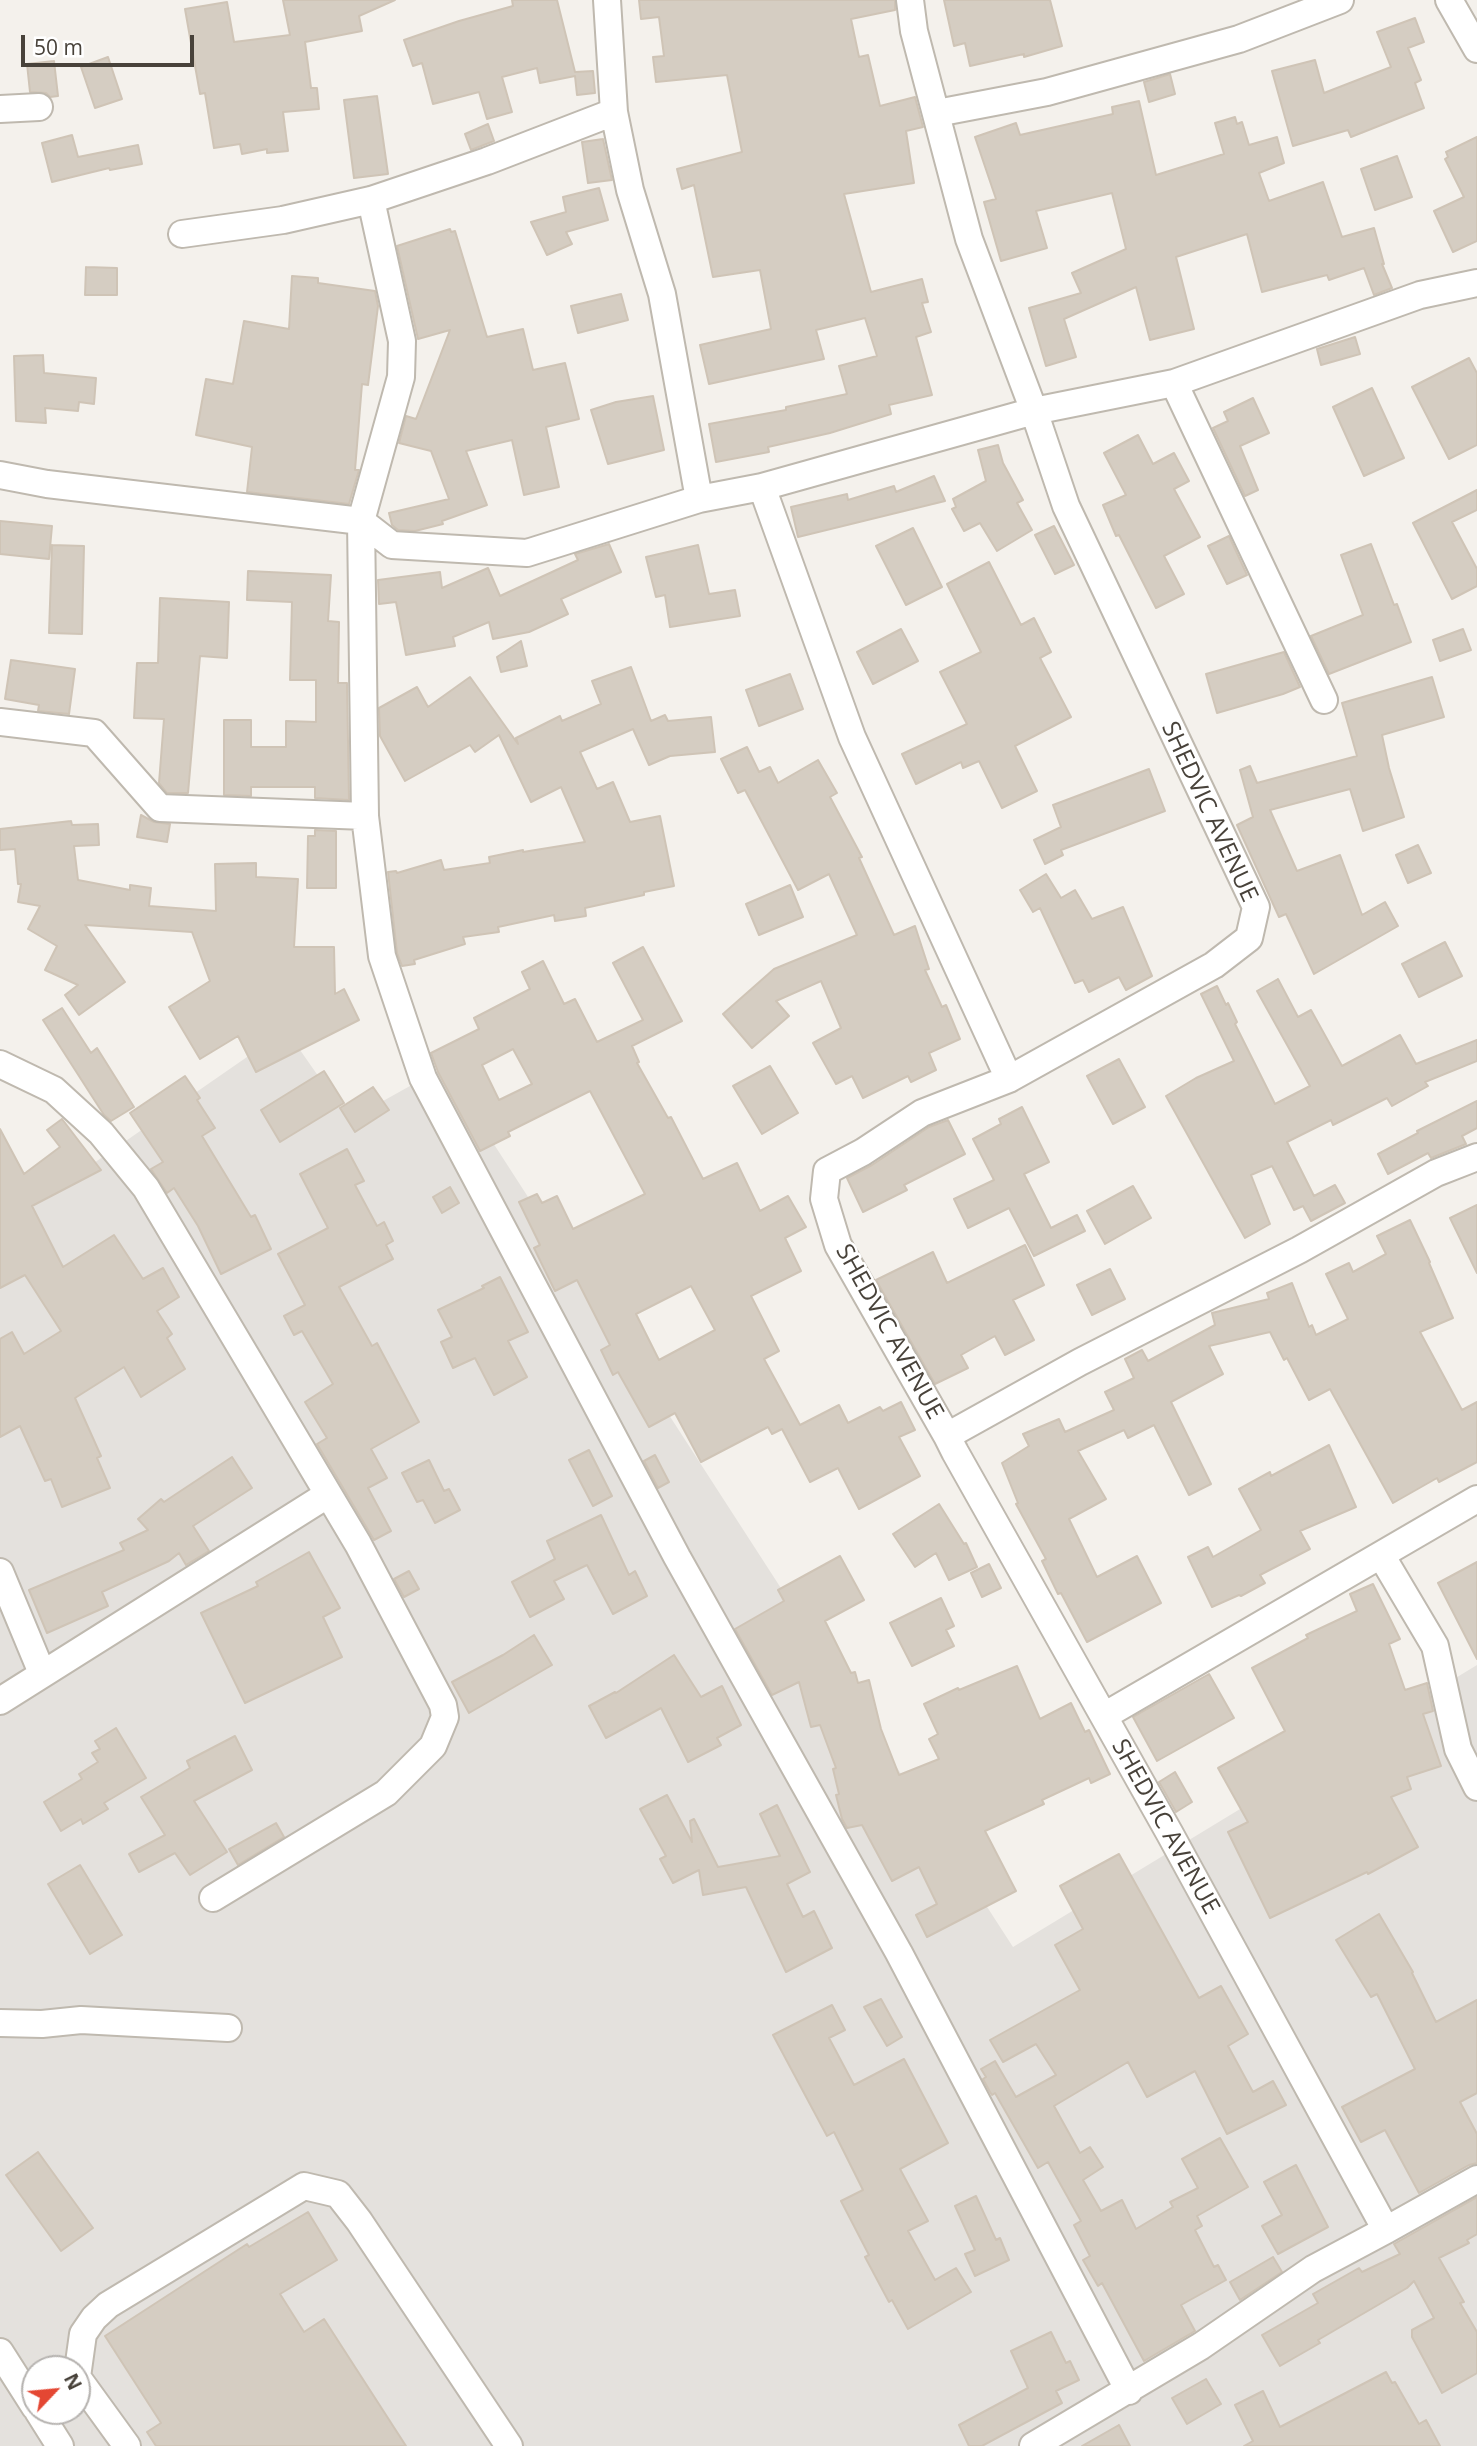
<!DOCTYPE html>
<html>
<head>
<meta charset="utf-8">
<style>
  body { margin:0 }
  #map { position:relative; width:1477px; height:2446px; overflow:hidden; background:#f4f1ec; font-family:"Open Sans",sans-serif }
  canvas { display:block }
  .north { position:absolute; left:21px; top:2355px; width:70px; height:70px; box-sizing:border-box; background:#fff; border:2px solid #b6b3b0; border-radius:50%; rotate:64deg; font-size:19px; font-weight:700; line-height:28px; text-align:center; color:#48423a }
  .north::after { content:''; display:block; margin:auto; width:24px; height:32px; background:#e44733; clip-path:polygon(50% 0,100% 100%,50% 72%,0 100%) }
  .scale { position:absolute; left:21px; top:35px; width:173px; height:32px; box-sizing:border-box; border:4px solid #48423a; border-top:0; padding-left:9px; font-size:21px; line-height:24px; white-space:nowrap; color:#48423a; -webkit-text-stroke:5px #fff; paint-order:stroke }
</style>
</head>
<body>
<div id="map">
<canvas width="1477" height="2446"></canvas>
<div class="north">N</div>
<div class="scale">50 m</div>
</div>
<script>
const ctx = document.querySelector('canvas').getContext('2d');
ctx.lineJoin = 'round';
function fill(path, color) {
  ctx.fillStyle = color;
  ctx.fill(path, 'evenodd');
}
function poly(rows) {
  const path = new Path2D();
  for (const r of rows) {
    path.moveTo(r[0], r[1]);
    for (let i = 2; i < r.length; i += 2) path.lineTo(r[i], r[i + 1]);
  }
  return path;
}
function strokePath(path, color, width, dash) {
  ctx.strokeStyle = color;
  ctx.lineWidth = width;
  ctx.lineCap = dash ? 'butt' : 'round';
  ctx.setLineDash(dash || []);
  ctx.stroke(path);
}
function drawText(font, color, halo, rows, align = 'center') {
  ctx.font = font + ' "Open Sans",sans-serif';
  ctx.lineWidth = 5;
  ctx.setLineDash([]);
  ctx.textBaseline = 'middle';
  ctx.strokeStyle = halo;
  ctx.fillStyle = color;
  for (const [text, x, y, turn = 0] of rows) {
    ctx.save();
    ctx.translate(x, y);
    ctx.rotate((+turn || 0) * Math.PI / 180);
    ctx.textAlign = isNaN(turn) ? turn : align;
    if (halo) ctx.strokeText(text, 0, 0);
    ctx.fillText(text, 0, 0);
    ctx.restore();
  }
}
fill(poly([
  [286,1030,349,1120,444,1067,1013,1947,1477,1665,1477,2446,0,2446,0,1223,42,1199],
  [35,2369,77,2369,77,2411,35,2411]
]), '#e4e1dd');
const building = poly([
  [283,0,395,0,359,16,362,31,305,42,311,88,317,88,319,109,283,112,288,151,267,153,267,149,242,154,240,144,214,148,205,93,200,94,185,9,227,2,234,42,290,35,283,0],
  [512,0,557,0,575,72,593,71,595,93,577,95,575,76,540,83,537,68,502,77,512,112,487,119,479,92,433,104,422,63,413,66,404,40,459,21,513,6,512,0],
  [639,0,895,0,895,10,851,19,859,57,868,55,880,106,915,97,923,127,906,131,914,183,844,194,871,292,922,279,928,302,922,303,931,332,916,337,932,395,889,405,891,414,830,433,768,447,769,452,716,462,709,424,786,410,786,407,847,394,839,366,877,356,865,318,816,330,824,359,709,384,700,345,771,329,760,270,713,277,694,185,682,189,677,169,742,152,727,75,656,82,653,57,664,56,659,17,641,19,639,0],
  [944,0,1050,0,1062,46,1024,57,1024,54,970,66,965,43,954,46,944,0],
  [1415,18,1424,42,1408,48,1421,80,1415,83,1424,108,1351,137,1348,130,1293,146,1272,71,1315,60,1324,93,1391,67,1377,32,1415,18],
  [108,57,122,99,95,108,81,67,108,57],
  [54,61,58,96,50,97,46,93,30,92,27,64,54,61],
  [1170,74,1175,94,1149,102,1144,82,1170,74],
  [377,96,388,174,354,178,344,100,377,96],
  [1139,101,1156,175,1224,154,1215,123,1235,117,1237,124,1242,122,1249,145,1277,137,1284,163,1259,173,1269,201,1323,182,1342,237,1374,228,1384,264,1382,264,1392,288,1374,295,1364,268,1329,280,1327,275,1262,292,1247,234,1176,257,1194,329,1150,340,1136,287,1064,319,1076,357,1046,366,1029,308,1081,293,1072,273,1126,249,1112,193,1036,211,1047,248,1001,261,984,202,996,199,975,137,1016,123,1020,135,1113,114,1112,107,1139,101],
  [488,124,494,141,471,150,465,134,488,124],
  [72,135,78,157,138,145,142,164,110,170,109,168,52,182,42,143,72,135],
  [1477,137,1477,241,1453,252,1434,211,1464,197,1445,159,1448,157,1446,152,1477,137],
  [603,139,612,180,588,183,582,142,603,139],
  [1397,156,1412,197,1375,210,1361,169,1397,156],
  [599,188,608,220,566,232,572,244,547,255,531,222,566,212,563,197,599,188],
  [450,229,451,232,455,231,487,337,523,329,533,370,565,363,579,419,546,427,559,487,524,495,512,440,466,451,487,505,442,521,443,524,415,531,398,530,392,525,389,513,449,499,431,451,399,443,406,416,416,419,450,330,418,339,397,246,450,229],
  [86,267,117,268,117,295,85,295,86,267],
  [292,276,318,278,318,283,375,291,378,306,368,385,362,384,355,470,359,470,349,504,247,492,252,447,196,435,206,379,233,384,244,321,289,329,292,276],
  [621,294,628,320,578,333,571,306,621,294],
  [1355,337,1360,354,1321,365,1317,349,1355,337],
  [43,355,44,373,96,378,94,404,79,402,78,411,45,408,46,423,16,421,14,356,43,355],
  [1469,358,1477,373,1477,445,1449,459,1412,387,1469,358],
  [1372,388,1404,458,1364,476,1333,407,1372,388],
  [653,396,664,450,608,464,591,410,616,402,653,396],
  [1253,398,1269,433,1240,446,1258,490,1245,496,1213,428,1228,421,1224,412,1253,398],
  [1138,435,1153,464,1174,453,1189,481,1174,489,1200,537,1164,556,1184,594,1156,608,1119,535,1116,536,1103,505,1126,495,1104,453,1138,435],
  [998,445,1003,463,1023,500,1017,503,1032,530,997,551,980,523,964,531,952,509,956,507,953,499,986,481,978,450,998,445],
  [934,476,945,501,798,537,791,507,847,494,848,500,894,486,896,492,934,476],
  [1477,490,1477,510,1452,522,1477,569,1477,586,1452,599,1413,523,1477,490],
  [0,521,52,526,49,559,0,554,0,521],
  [1054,526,1074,565,1055,574,1035,535,1054,526],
  [913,528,942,587,906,605,876,546,913,528],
  [1229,536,1247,575,1227,584,1208,546,1229,536],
  [609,544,621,572,561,599,568,614,529,632,493,639,489,622,453,637,455,646,406,655,396,602,379,604,378,580,440,572,442,588,488,568,500,596,578,560,575,554,609,544],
  [1371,544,1394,605,1397,604,1411,642,1329,674,1311,636,1363,615,1341,555,1371,544],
  [52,545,84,546,82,634,49,633,52,545],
  [698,545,709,594,735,590,740,616,670,627,665,595,656,597,646,557,698,545],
  [989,562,1021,625,1034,618,1051,652,1040,658,1071,717,1015,746,1037,791,1002,808,979,761,963,768,961,762,916,784,902,754,967,724,940,672,981,652,947,584,989,562],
  [248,571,331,575,328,621,339,622,338,683,347,683,349,800,315,798,315,787,251,787,251,796,224,795,224,720,251,720,251,747,286,747,286,721,316,722,316,680,290,680,292,602,247,600,248,571],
  [160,598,229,602,227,658,200,656,188,793,167,793,159,783,164,719,134,718,137,663,158,663,160,598],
  [901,629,918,661,873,684,857,652,901,629],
  [1463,629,1471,650,1440,661,1433,640,1463,629],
  [521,641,527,666,501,672,497,657,521,641],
  [1284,652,1300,687,1283,694,1217,713,1206,674,1284,652],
  [11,660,75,669,69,714,38,711,39,705,5,699,11,660],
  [631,667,651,721,665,715,668,721,711,717,715,752,670,756,649,765,633,729,580,752,597,789,613,782,630,822,660,816,674,886,644,892,644,895,585,908,586,916,555,921,554,915,498,927,499,932,463,937,465,944,414,960,415,964,402,966,397,953,388,872,396,871,397,873,441,860,444,870,490,863,489,857,523,850,523,852,585,842,561,787,531,802,499,735,475,752,470,745,405,781,380,736,379,708,417,687,428,707,470,677,518,744,516,738,560,716,562,721,601,704,592,681,631,667],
  [790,674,803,709,759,726,746,690,790,674],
  [1432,677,1444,717,1382,735,1389,768,1404,817,1363,831,1350,789,1270,810,1297,871,1340,855,1362,915,1385,902,1398,926,1314,974,1286,914,1279,917,1237,825,1253,817,1240,770,1250,766,1257,783,1357,756,1342,703,1432,677],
  [747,747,759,772,770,767,778,783,818,760,837,793,830,797,862,857,859,858,894,935,915,926,929,969,925,970,942,1007,946,1005,960,1039,929,1053,936,1070,911,1082,908,1076,863,1098,852,1076,836,1084,813,1043,841,1028,821,981,776,1001,789,1016,752,1048,723,1014,774,969,857,935,829,874,798,890,745,790,738,793,721,759,747,747],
  [1149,769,1165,811,1061,850,1063,855,1045,864,1034,840,1061,827,1053,805,1149,769],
  [141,815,154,822,170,824,167,842,137,837,141,815],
  [71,821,72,825,98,824,99,845,74,846,78,880,130,890,130,885,151,888,149,906,216,911,215,864,256,863,256,877,298,879,294,947,334,947,335,994,344,989,359,1020,256,1072,238,1036,200,1059,169,1007,210,981,192,932,85,925,125,982,79,1015,65,995,78,985,45,970,57,946,28,929,40,906,18,902,21,884,18,884,15,849,0,850,0,829,71,821],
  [315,830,336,831,336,888,307,888,308,836,315,836,315,830],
  [1418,845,1431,873,1408,883,1396,855,1418,845],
  [1046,874,1061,898,1075,890,1092,919,1123,907,1152,976,1126,990,1119,977,1089,992,1083,980,1075,983,1040,908,1033,912,1020,890,1046,874],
  [790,885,803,917,759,935,746,904,790,885],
  [1445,942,1462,976,1419,997,1402,964,1445,942],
  [643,947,682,1021,632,1046,639,1062,637,1063,668,1118,671,1117,703,1179,737,1163,760,1211,788,1196,806,1227,785,1238,801,1271,751,1296,779,1351,764,1359,800,1425,839,1405,848,1423,880,1407,883,1411,901,1402,915,1430,899,1437,920,1476,859,1509,838,1468,810,1482,782,1429,772,1434,768,1427,701,1462,675,1413,649,1427,618,1372,613,1375,601,1350,610,1345,577,1280,555,1291,534,1248,540,1245,519,1202,537,1194,542,1203,557,1196,573,1229,645,1194,590,1091,508,1132,510,1136,480,1151,438,1072,431,1053,479,1029,474,1018,530,989,522,972,543,961,564,1004,575,999,597,1042,643,1020,613,963,643,947],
  [513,1049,532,1084,499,1100,482,1065,513,1049],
  [691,1286,715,1330,659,1360,636,1314,691,1286],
  [1278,979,1298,1017,1311,1010,1342,1066,1400,1035,1416,1064,1477,1040,1477,1061,1425,1082,1428,1086,1392,1106,1387,1098,1333,1125,1331,1120,1287,1142,1314,1196,1335,1185,1345,1203,1311,1221,1303,1206,1294,1210,1272,1166,1251,1175,1270,1224,1245,1238,1166,1096,1196,1078,1234,1061,1201,994,1217,986,1226,1005,1228,1003,1237,1022,1235,1024,1275,1104,1310,1086,1257,991,1278,979],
  [62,1008,91,1053,97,1048,134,1107,111,1121,104,1115,43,1020,62,1008],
  [1119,1059,1145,1107,1113,1124,1087,1076,1119,1059],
  [770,1066,798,1113,762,1134,733,1086,770,1066],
  [324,1071,344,1103,280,1142,261,1110,324,1071],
  [185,1076,200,1098,197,1100,215,1128,202,1136,251,1217,255,1215,271,1249,221,1274,198,1226,174,1188,167,1193,151,1169,163,1162,130,1113,185,1076],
  [373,1087,389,1110,355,1132,340,1108,373,1087],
  [1477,1101,1477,1128,1462,1136,1466,1144,1431,1158,1428,1153,1388,1174,1378,1154,1418,1133,1417,1131,1477,1101],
  [1022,1107,1049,1162,1024,1174,1051,1228,1077,1215,1085,1231,1034,1256,1009,1208,968,1228,954,1199,994,1180,973,1139,1001,1124,999,1119,1022,1107],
  [62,1119,101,1170,32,1206,63,1267,114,1235,143,1279,163,1268,179,1297,157,1311,172,1334,167,1338,185,1369,141,1397,124,1367,75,1398,101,1456,97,1458,110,1488,62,1507,51,1479,45,1481,20,1426,0,1437,0,1339,12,1332,24,1354,61,1331,25,1275,0,1288,0,1129,24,1174,60,1147,47,1130,62,1119],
  [948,1120,965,1154,904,1185,907,1190,863,1212,847,1178,872,1165,929,1127,948,1120],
  [347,1149,364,1181,355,1185,377,1226,384,1222,393,1241,386,1245,393,1259,339,1287,372,1346,377,1343,419,1422,371,1449,387,1478,368,1488,391,1531,374,1540,317,1444,327,1438,305,1402,333,1384,302,1331,294,1335,284,1316,305,1305,278,1254,328,1228,300,1174,347,1149],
  [1133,1186,1151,1218,1105,1244,1087,1211,1133,1186],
  [450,1187,459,1203,442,1213,433,1197,450,1187],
  [1477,1205,1477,1273,1450,1218,1477,1205],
  [1410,1220,1430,1262,1429,1263,1453,1318,1420,1332,1462,1410,1477,1402,1477,1462,1439,1482,1437,1478,1393,1503,1330,1389,1309,1400,1287,1358,1284,1360,1270,1332,1209,1346,1223,1374,1171,1402,1211,1484,1189,1495,1154,1425,1128,1438,1124,1430,1078,1451,1106,1499,1069,1519,1097,1577,1137,1556,1161,1603,1087,1642,1061,1593,1058,1594,1042,1561,1046,1559,1016,1504,1018,1503,1002,1463,1029,1446,1023,1434,1059,1419,1065,1432,1114,1410,1105,1392,1134,1378,1125,1359,1142,1350,1148,1361,1215,1325,1212,1313,1269,1299,1267,1293,1292,1283,1309,1327,1312,1325,1316,1335,1348,1319,1326,1274,1349,1263,1353,1272,1386,1254,1377,1236,1410,1220],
  [1025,1245,1044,1285,1013,1300,1034,1340,1005,1355,995,1336,961,1355,968,1368,935,1384,876,1280,933,1252,947,1283,1025,1245],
  [1110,1269,1125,1299,1092,1315,1077,1285,1110,1269],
  [500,1277,528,1332,508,1341,527,1377,494,1395,475,1358,453,1368,441,1342,452,1337,438,1310,484,1288,482,1286,500,1277],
  [1329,1445,1356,1507,1300,1531,1310,1549,1260,1575,1265,1583,1241,1596,1239,1595,1212,1607,1188,1557,1208,1547,1213,1557,1261,1530,1239,1489,1270,1472,1271,1476,1329,1445],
  [589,1450,612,1496,593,1506,569,1460,589,1450],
  [655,1455,669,1482,658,1488,644,1461,655,1455],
  [232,1457,252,1488,193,1526,209,1551,186,1565,179,1553,169,1561,102,1592,108,1606,47,1633,29,1590,124,1550,120,1543,148,1530,138,1519,161,1499,164,1502,232,1457],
  [429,1460,444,1491,449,1489,460,1510,435,1523,423,1500,417,1502,402,1473,429,1460],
  [939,1504,964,1544,966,1543,977,1567,949,1580,936,1553,915,1567,893,1534,939,1504],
  [601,1515,629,1575,635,1571,647,1596,613,1614,587,1565,554,1581,564,1599,530,1617,512,1582,555,1559,547,1541,601,1515],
  [309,1552,340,1608,323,1617,342,1657,245,1703,201,1613,258,1586,256,1582,309,1552],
  [840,1556,864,1600,825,1621,851,1673,855,1672,858,1683,869,1680,881,1729,899,1775,939,1759,929,1739,938,1734,924,1704,958,1688,959,1690,1017,1666,1040,1719,1071,1703,1085,1732,1089,1730,1110,1774,1091,1783,1089,1778,1042,1800,1044,1804,985,1831,1016,1891,927,1937,916,1915,937,1904,919,1867,892,1881,862,1825,847,1828,842,1819,836,1795,839,1794,833,1769,836,1768,820,1725,811,1727,799,1682,772,1695,735,1629,784,1601,778,1590,840,1556],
  [1477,1562,1477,1659,1438,1583,1477,1562],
  [989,1564,1001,1588,982,1597,971,1573,989,1564],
  [409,1571,419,1589,404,1597,394,1579,409,1571],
  [1373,1584,1400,1639,1389,1644,1405,1690,1427,1683,1433,1711,1423,1714,1441,1766,1407,1777,1411,1789,1391,1797,1418,1847,1368,1874,1367,1872,1270,1918,1228,1832,1248,1822,1218,1768,1285,1731,1252,1668,1308,1638,1306,1635,1357,1611,1350,1594,1373,1584],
  [941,1598,954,1626,946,1630,954,1646,912,1666,890,1623,941,1598],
  [534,1635,552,1665,469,1713,452,1682,503,1655,534,1635],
  [674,1655,701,1697,722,1686,741,1725,717,1738,721,1745,688,1762,661,1708,606,1738,589,1706,615,1692,616,1693,674,1655],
  [1209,1674,1234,1718,1157,1761,1133,1717,1209,1674],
  [116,1728,146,1778,104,1803,108,1809,83,1824,81,1819,61,1831,44,1802,82,1779,79,1774,98,1762,92,1753,100,1749,95,1741,116,1728],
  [235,1736,252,1770,194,1801,227,1852,190,1875,175,1853,139,1872,129,1854,165,1835,141,1797,190,1768,187,1761,235,1736],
  [1175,1772,1192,1802,1176,1812,1159,1782,1175,1772],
  [667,1795,692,1842,690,1821,694,1819,718,1867,780,1856,760,1814,777,1805,810,1872,787,1884,803,1917,814,1911,832,1948,786,1972,746,1887,703,1895,699,1870,673,1883,660,1859,666,1856,640,1809,667,1795],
  [276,1823,284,1837,238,1865,229,1849,276,1823],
  [1119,1854,1199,1998,1221,1986,1248,2034,1228,2046,1253,2092,1273,2081,1286,2105,1227,2134,1195,2071,1147,2097,1128,2062,1054,2106,1080,2153,1090,2147,1103,2167,1083,2180,1101,2211,1122,2200,1136,2229,1173,2207,1170,2202,1198,2188,1182,2159,1220,2138,1248,2187,1197,2216,1202,2226,1195,2230,1214,2267,1218,2265,1226,2280,1181,2305,1195,2331,1144,2361,1102,2283,1098,2286,1083,2260,1090,2256,1074,2225,1081,2221,1048,2162,1038,2168,995,2093,992,2095,990,2092,983,2079,986,2077,981,2069,995,2061,1016,2097,1056,2075,1036,2044,1003,2062,990,2040,1080,1990,1055,1945,1083,1929,1060,1886,1119,1854],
  [80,1865,122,1935,90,1954,48,1884,80,1865],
  [1379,1914,1413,1972,1412,1973,1436,2022,1477,2000,1477,2093,1460,2102,1477,2134,1477,2163,1469,2165,1419,2193,1385,2130,1361,2142,1342,2107,1415,2069,1377,1994,1371,1997,1336,1940,1379,1914],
  [881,1999,902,2037,887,2046,864,2007,881,1999],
  [832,2005,845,2030,829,2038,854,2085,904,2059,948,2143,900,2169,928,2221,908,2231,935,2280,956,2268,971,2292,908,2329,892,2300,889,2302,865,2257,869,2255,841,2201,863,2190,834,2132,827,2136,773,2035,832,2005],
  [38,2152,93,2228,61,2251,6,2175,38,2152],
  [1296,2165,1328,2227,1278,2254,1262,2226,1282,2215,1264,2182,1296,2165],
  [976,2196,996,2240,1000,2238,1009,2260,975,2276,965,2254,975,2250,955,2206,976,2196],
  [1477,2197,1477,2234,1467,2240,1469,2243,1439,2258,1464,2302,1460,2303,1477,2332,1477,2373,1442,2393,1412,2337,1412,2330,1434,2318,1414,2281,1407,2288,1318,2340,1320,2343,1280,2366,1262,2335,1318,2303,1313,2294,1359,2268,1362,2272,1400,2254,1394,2244,1477,2197],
  [308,2212,337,2260,280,2294,304,2332,324,2319,406,2446,156,2446,147,2432,161,2423,105,2336,247,2244,249,2247,308,2212],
  [1273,2257,1282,2272,1240,2300,1230,2282,1273,2257],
  [1051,2332,1066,2363,1070,2361,1079,2380,1056,2391,1062,2403,982,2446,969,2446,959,2425,1028,2388,1011,2351,1051,2332],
  [1386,2372,1392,2383,1395,2382,1419,2424,1426,2420,1440,2446,1244,2446,1253,2441,1235,2405,1263,2391,1280,2427,1386,2372],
  [1206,2379,1221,2404,1187,2424,1172,2398,1206,2379],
  [1119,2425,1130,2446,1082,2446,1119,2425]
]);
fill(building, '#d5cdc2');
strokePath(building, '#cfc4b6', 2);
const minor = poly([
  [607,0,614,112,630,190,662,294,699,499],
  [910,0,914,31,969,239,1034,411,1066,506,1256,907,1249,938,1214,965,1009,1079,922,1113,863,1152,827,1171,824,1199,838,1245,947,1436,955,1452,1170,1834,1386,2230],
  [1449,0,1477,49],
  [0,109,39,107],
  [937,113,1047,92,1239,39,1340,0],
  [371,200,402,341,401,377,361,521,365,816,382,956,423,1078,677,1557,899,1953,1129,2391],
  [182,234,283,220,371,200,487,161,614,112],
  [1174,383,1324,700],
  [0,475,47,484,361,521,392,545,527,553,699,499,762,487,1034,411,1174,383,1420,295,1477,283],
  [762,487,852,737,1009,1079],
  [0,722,94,733,160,808,365,816],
  [0,1064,54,1090,101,1133,146,1188,358,1544,443,1705,445,1717,433,1746,386,1793,213,1898],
  [947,1436,1080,1362,1299,1250,1436,1173,1477,1157],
  [1381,1555,1435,1646,1458,1749,1477,1787],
  [0,1572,42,1673],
  [0,1701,327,1495],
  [1104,1716,1477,1499],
  [0,2023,42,2024,81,2020,228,2028],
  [0,2352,35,2407],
  [77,2377,83,2334,94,2318,108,2305,304,2186,338,2194,359,2221,509,2446],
  [77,2377,127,2446],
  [38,2411,60,2446],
  [1033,2446,1201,2346,1313,2269,1386,2230,1477,2179]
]);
strokePath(minor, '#bfb9af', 30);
strokePath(minor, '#fff', 26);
drawText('24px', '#48423a', '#fff', [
  ["SHEDVIC AVENUE",1209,812,65],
  ["SHEDVIC AVENUE",889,1332,61],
  ["SHEDVIC AVENUE",1165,1827,61]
]);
</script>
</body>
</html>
